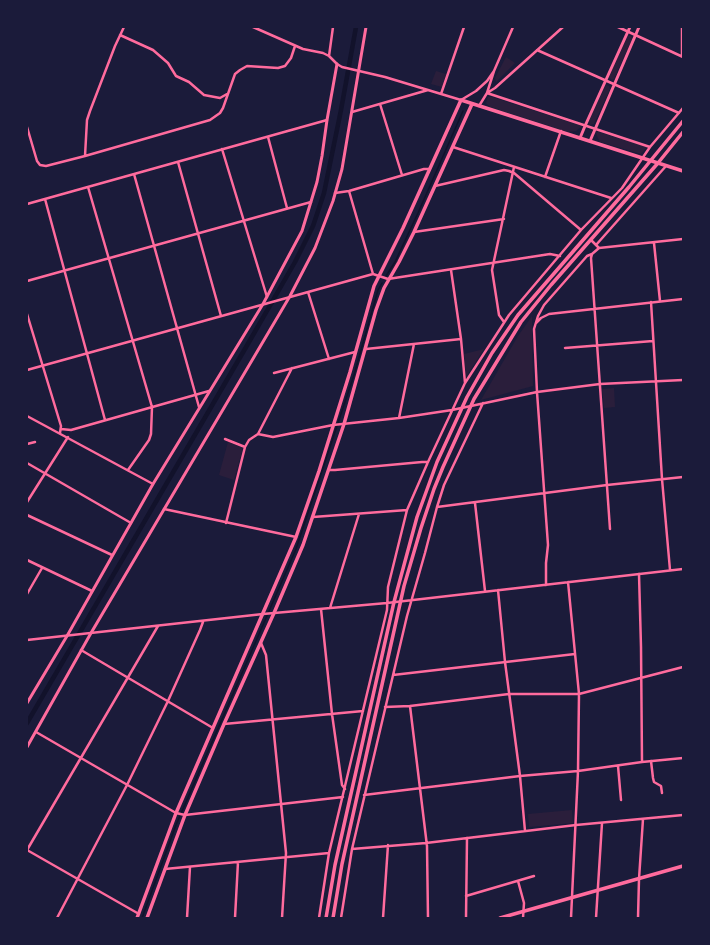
<!DOCTYPE html>
<html>
<head>
<meta charset="utf-8">
<style>
  body { margin:0 }
  #map { position:relative; width:710px; height:945px; overflow:hidden; background:#1b1b3a; font-family:"Sofia Sans Condensed",sans-serif }
  canvas { display:block }
  .frame { position:absolute; inset:0; border:28px solid #1b1b3a; pointer-events:none }
</style>
</head>
<body>
<div id="map">
<canvas width="710" height="945"></canvas>
<div class="frame"></div>
</div>
<script>
const ctx = document.querySelector('canvas').getContext('2d');
ctx.lineJoin = 'round';
function fill(path, color) {
  ctx.fillStyle = color;
  ctx.fill(path, 'evenodd');
}
function poly(rows) {
  const path = new Path2D();
  for (const r of rows) {
    path.moveTo(r[0], r[1]);
    for (let i = 2; i < r.length; i += 2) path.lineTo(r[i], r[i + 1]);
  }
  return path;
}
function strokePath(path, color, width, dash) {
  ctx.strokeStyle = color;
  ctx.lineWidth = width;
  ctx.lineCap = dash ? 'butt' : 'round';
  ctx.setLineDash(dash || []);
  ctx.stroke(path);
}
fill(poly([
  [628,36,631,36,632,39,614,79,612,80,609,77],
  [506,57,515,63,496,82,495,78],
  [436,71,446,74,442,87,431,84],
  [606,85,609,86,610,89,594,124,590,125,589,121],
  [488,97,492,97,582,126,576,131,568,132,490,107,486,103],
  [596,131,647,147,641,154,600,142,597,136],
  [532,316,533,386,481,400,518,336],
  [484,349,466,377,464,354],
  [614,388,615,407,604,408,602,389],
  [228,442,243,448,234,480,219,475],
  [572,810,573,823,529,827,528,814]
]), '#2a1e3b');
strokePath(poly([
  [386,276,395,262,418,213,463,111],
  [142,918,176,825,296,549,354,375,378,290,382,283]
]), '#12122b', 1.5);
strokePath(poly([
  [27,723,249,342,295,262,313,226,324,193,341,110,356,27]
]), '#12122b', 4.5);
strokePath(poly([
  [253,27,303,49,323,53,329,56,337,64,342,67,385,77,461,100,476,91,487,81,494,71],
  [513,27,494,71,487,93,650,147],
  [618,27,683,57],
  [120,35,153,50,168,63,176,76,189,82,204,95,220,98,227,94],
  [537,50,679,113],
  [329,56,333,27],
  [682,56,682,27],
  [441,94,464,27],
  [380,104,402,175],
  [479,106,487,93,495,88,563,27],
  [352,112,428,90],
  [27,127,37,161,40,165,46,166,85,156,210,120,220,113,223,108,235,74,240,70,247,66,278,68,285,66,291,58,295,46],
  [268,137,287,208],
  [453,147,611,198],
  [222,149,267,297],
  [85,156,87,120,90,111,115,46,124,27],
  [178,162,221,316],
  [134,174,199,407],
  [545,177,561,131],
  [435,186,504,170,509,171,514,173,581,230],
  [88,187,152,407,151,434,149,440,128,470],
  [349,191,373,274],
  [335,193,349,191,424,169,429,169],
  [45,199,105,420],
  [27,204,327,120],
  [414,232,504,219],
  [591,240,599,248],
  [654,243,660,301],
  [596,245,666,166],
  [451,270,461,339,465,383],
  [27,281,311,202],
  [308,292,329,359],
  [651,302,662,479,670,570],
  [27,314,61,426,60,433],
  [504,322,499,315,492,270,514,167],
  [536,323,541,318,549,314,683,299],
  [565,348,653,341],
  [366,349,461,339],
  [27,370,373,274,388,279,550,254,560,256],
  [274,373,355,352],
  [27,416,153,484],
  [399,418,414,344],
  [61,429,71,430,209,391],
  [258,434,273,437,333,425,399,418,452,410,537,392,600,384,683,380],
  [225,439,245,447],
  [27,444,35,442],
  [27,463,131,523],
  [329,470,335,470,422,462,428,462],
  [27,502,68,437],
  [475,503,485,591],
  [437,507,607,485,683,477],
  [164,509,296,537],
  [27,515,112,555],
  [313,517,407,510],
  [226,523,245,447,249,440,258,434,292,368],
  [610,529,591,258,592,254,599,248,683,239],
  [27,560,92,591],
  [639,574,641,647,642,762],
  [568,582,579,694,578,771,571,918],
  [546,585,546,563,548,545,537,392,534,329,538,316,544,305,587,256,592,254],
  [498,590,505,662,520,776,525,831],
  [27,594,42,568],
  [330,608,359,514],
  [321,609,332,714,342,785,345,789],
  [27,640,263,614,387,603,683,569],
  [261,643,266,655,286,853,282,918],
  [81,650,213,728],
  [393,675,575,654],
  [410,706,427,846,428,918],
  [385,707,410,706,509,694,579,694,683,667],
  [224,724,363,711],
  [36,732,176,813,185,815,343,797],
  [651,761,653,778,654,782,661,786,662,793],
  [618,766,621,800],
  [364,795,520,776,578,771,642,762,683,758],
  [352,849,426,843,576,825,683,815],
  [27,850,158,626],
  [27,850,139,914],
  [165,869,329,853],
  [518,881,524,903,523,918],
  [466,896,534,876],
  [57,918,127,785,168,701,200,630,203,622],
  [187,918,190,867],
  [235,918,238,862],
  [319,918,329,853,387,610,388,587,407,510,428,462,465,383,509,315,581,230,622,188,650,147,683,108],
  [341,918,352,849,407,616,425,553,437,507,444,485,483,403],
  [383,918,388,845],
  [466,918,467,838],
  [596,918,602,823],
  [638,918,639,879,643,819]
]), '#ff6b9d', 2.5);
strokePath(poly([
  [580,138,585,126,630,27],
  [590,141,639,27],
  [27,703,67,636,153,484,263,304,302,231,317,182,322,156,327,120,337,64],
  [27,747,91,633,290,296,315,248,333,201,342,169,366,27]
]), '#ff6b9d', 3);
strokePath(poly([
  [137,918,176,813,296,537,319,471,350,372,374,286,403,228,461,100,683,171],
  [147,918,185,815,224,724,274,613,303,545,344,424,376,310,384,288,399,262,414,232,472,104],
  [326,918,335,865,394,602,417,517,437,462,467,397,492,353,518,315,629,187,683,121],
  [333,918,342,864,404,586,421,528,434,489,443,467,474,399,521,322,551,285,658,163,683,132],
  [500,918,683,866]
]), '#ff6b9d', 3.5);
</script>
</body>
</html>
